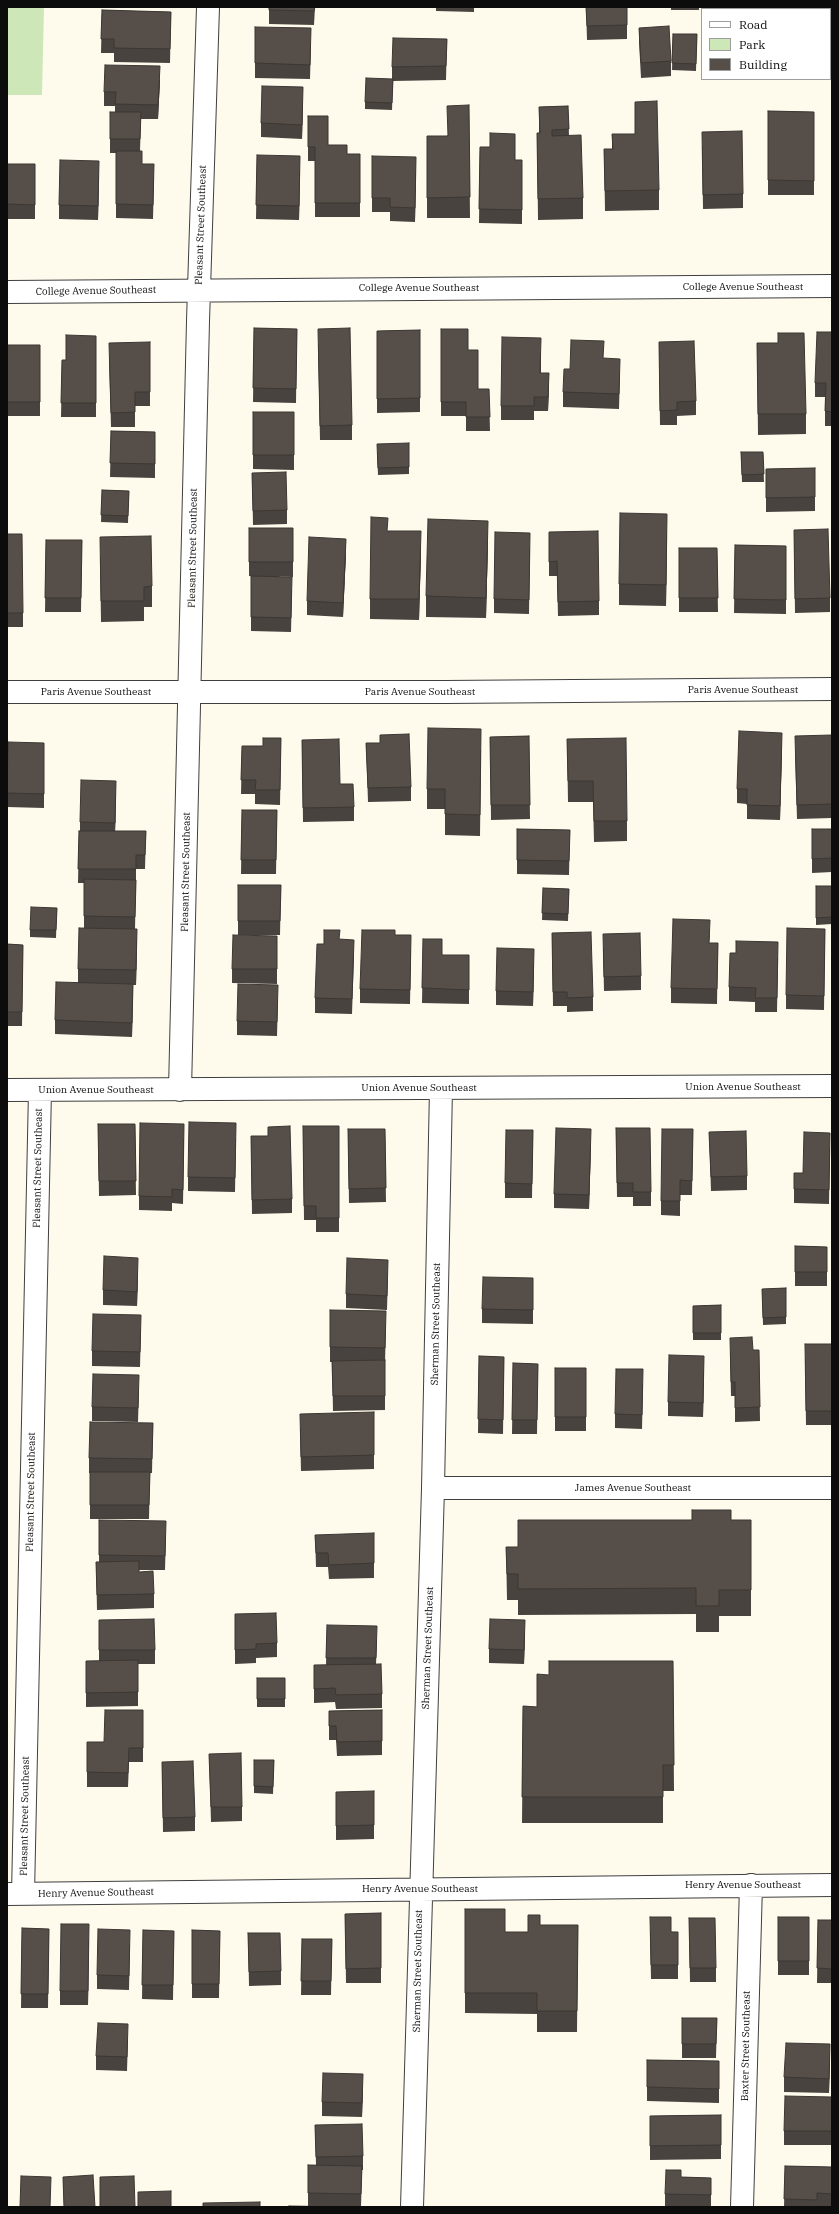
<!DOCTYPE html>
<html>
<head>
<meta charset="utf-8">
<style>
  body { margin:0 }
  #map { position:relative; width:839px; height:2214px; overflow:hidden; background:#fefbed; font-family:"IBM Plex Serif",serif }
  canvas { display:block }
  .frame { position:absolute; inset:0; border:8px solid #0c0c0c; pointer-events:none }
  .legend { position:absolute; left:701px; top:8px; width:130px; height:72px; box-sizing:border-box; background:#fff; border:1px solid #9e9e9e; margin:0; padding:5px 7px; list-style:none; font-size:12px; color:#0c0c0c }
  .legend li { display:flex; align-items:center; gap:8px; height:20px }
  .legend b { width:20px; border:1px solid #9e9e9e }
</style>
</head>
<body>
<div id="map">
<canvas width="839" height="2214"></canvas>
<div class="frame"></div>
<ul class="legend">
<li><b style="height:5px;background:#fff"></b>Road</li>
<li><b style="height:11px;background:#cee7b8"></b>Park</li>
<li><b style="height:11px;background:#554e49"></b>Building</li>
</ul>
</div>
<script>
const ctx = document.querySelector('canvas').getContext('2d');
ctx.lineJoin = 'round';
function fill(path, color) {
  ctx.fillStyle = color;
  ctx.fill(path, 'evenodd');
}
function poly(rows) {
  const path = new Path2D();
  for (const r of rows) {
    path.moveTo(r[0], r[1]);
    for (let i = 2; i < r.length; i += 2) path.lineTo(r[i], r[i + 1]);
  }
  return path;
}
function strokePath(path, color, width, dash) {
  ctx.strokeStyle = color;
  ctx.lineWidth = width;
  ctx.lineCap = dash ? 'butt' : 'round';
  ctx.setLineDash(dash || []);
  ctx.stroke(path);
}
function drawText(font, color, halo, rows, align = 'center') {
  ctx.font = font + ' "IBM Plex Serif",serif';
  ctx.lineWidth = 4;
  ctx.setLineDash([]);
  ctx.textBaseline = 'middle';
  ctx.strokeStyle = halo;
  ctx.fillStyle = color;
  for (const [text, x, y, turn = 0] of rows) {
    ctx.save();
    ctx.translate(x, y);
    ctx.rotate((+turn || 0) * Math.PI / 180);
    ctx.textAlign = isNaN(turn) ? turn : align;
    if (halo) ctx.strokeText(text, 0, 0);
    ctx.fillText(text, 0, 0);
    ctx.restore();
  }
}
fill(poly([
  [7,7,44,7,42,95,7,95]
]), '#cee7b8');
const street = poly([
  [7,292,832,286],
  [7,692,445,692,832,689],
  [7,1090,832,1086],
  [180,1090,198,321,208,7],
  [433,1488,832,1488],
  [7,1894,832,1885],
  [23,1894,40,1090],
  [412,2207,433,1488,441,1088],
  [742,2207,751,1885]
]);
strokePath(street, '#3f3f3f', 24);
strokePath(street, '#fff', 22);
fill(poly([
  [139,7,168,7,168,8],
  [269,7,315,7,314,25,269,24],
  [436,7,474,7,474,12,436,11],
  [586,7,627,7,627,39,587,40],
  [671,7,699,7,699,10,671,10],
  [102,10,171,12,170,63,114,62,114,53,101,53],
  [830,27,832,27,832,70,830,70],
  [639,28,671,61,671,76,641,78,639,42],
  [673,34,697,34,696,71,672,70],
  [447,39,446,80,393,81,392,110,365,109,365,102,392,79,392,67],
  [311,43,310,79,255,78,255,63],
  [160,80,158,119,141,119,140,151,142,164,154,178,153,219,116,218,116,153,110,153,110,112,115,112,115,106,104,106,104,92],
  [303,101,302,139,261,137,261,123],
  [469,105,470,218,427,218,427,136,447,136],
  [568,106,569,136,583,198,583,219,538,220,537,133,539,133,539,107],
  [768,111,814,112,814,195,768,195],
  [308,116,328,145,347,154,360,154,360,217,315,217,315,161,308,161],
  [612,134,635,134,659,190,659,210,605,211,604,149,612,149],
  [702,146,743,194,743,208,703,209],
  [480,147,515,160,522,160,522,224,479,223],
  [257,155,300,170,299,220,256,219],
  [372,156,416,171,415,222,390,221,390,212,372,212],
  [7,164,35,164,35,219,7,219],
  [99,175,98,220,59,219,59,205],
  [254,328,297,329,296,403,253,402],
  [441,329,468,350,478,389,489,389,490,431,466,431,466,416,441,416],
  [420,330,420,412,377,413,377,331],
  [832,332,832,426,825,426,825,397,815,397,815,383],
  [96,336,96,417,61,417,62,360,66,360],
  [150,342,150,406,135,406,135,427,111,427,109,357],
  [659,342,696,401,696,415,677,416,677,425,660,425],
  [318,343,352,425,352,440,320,440],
  [757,343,806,414,806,434,758,435],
  [7,345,40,345,40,416,7,416],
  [541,352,541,373,549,387,548,411,534,411,534,420,501,420,501,406],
  [603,358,620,373,619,409,563,407,563,392,570,369],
  [253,412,294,412,294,470,253,469],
  [111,431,155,432,155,478,110,477],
  [409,443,409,474,378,475,377,452],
  [741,452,763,452,764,482,742,482],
  [815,468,815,511,766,512,766,469],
  [252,473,287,510,287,524,253,525],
  [102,490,129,491,128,523,101,522],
  [249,528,293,528,293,577,279,576,292,591,291,632,251,631,251,576,249,576],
  [794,530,830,598,830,612,795,613],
  [549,532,599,601,599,615,558,616,557,576,549,576],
  [7,534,23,613,23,627,7,627],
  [667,535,666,606,619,605,619,584],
  [46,540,82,540,81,612,45,612],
  [488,541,486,618,426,617,426,596],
  [735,545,786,546,786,614,734,613],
  [530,547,529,614,494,613,494,599],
  [679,548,717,548,718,612,679,612],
  [421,552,419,620,370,619,370,599],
  [346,553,343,617,307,615,307,601],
  [100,557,152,586,152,607,144,607,144,621,101,622],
  [832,735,832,818,797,819,795,750],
  [529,736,530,819,491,820,490,737],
  [281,738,280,805,255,804,255,794,241,794,242,746,263,746],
  [567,739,627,821,627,841,594,842,593,802,568,802],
  [302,740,340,784,354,807,354,821,303,822],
  [44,743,44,808,7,807,7,782],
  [366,743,411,787,411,801,368,802],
  [782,747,780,820,747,819,747,804,737,803,737,789],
  [481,750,480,836,445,835,445,809,427,809,427,789],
  [116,795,115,831,146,831,145,869,136,869,136,883,135,929,137,943,136,985,133,985,132,1037,55,1034,55,1020,78,983,78,969,84,928,84,883,78,883,79,831,80,831,80,822],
  [242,810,277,810,276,874,241,874],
  [517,829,570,830,569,875,517,874],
  [812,829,832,829,832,872,812,873],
  [238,885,281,885,280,935,238,935],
  [816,886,832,886,832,924,816,925],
  [543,888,569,889,568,921,542,920],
  [57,908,56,938,30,937,30,930],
  [825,929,824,1010,786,1009,786,995],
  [552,933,593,997,593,1011,567,1012,567,1006,553,1006],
  [710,934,709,943,718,943,717,1004,671,1003,671,988],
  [277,936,277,984,232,983,232,969],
  [423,939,442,955,469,970,469,1004,422,1003],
  [7,944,23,945,22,1026,7,1026],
  [324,944,354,954,352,1014,315,1013,315,998],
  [603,948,641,976,641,990,604,991],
  [411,949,410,1004,360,1003,360,989],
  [778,957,777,1012,755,1012,755,1002,729,1001,729,987],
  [534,963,533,1006,496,1005,496,991],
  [278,999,277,1036,237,1035,237,1021],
  [98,1124,135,1124,136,1195,99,1196],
  [303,1126,339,1126,339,1232,316,1232,316,1220,304,1220],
  [616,1128,651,1192,651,1206,633,1206,633,1197,617,1197],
  [348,1129,385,1129,386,1202,349,1203],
  [693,1129,692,1195,680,1195,680,1216,661,1215,661,1201],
  [533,1130,532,1198,505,1198,505,1183],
  [709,1132,747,1176,747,1190,711,1191],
  [251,1136,268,1136,292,1199,292,1213,252,1214],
  [184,1138,183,1204,172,1203,172,1211,139,1210,139,1196],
  [236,1138,235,1192,188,1191,188,1177],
  [591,1143,589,1209,554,1208,554,1194],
  [830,1147,829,1204,794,1203,794,1173,803,1173],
  [795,1246,827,1247,827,1286,795,1286],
  [138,1272,137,1306,103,1305,103,1290],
  [388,1274,387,1310,346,1308,346,1294],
  [786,1288,786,1324,763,1325,762,1289],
  [533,1292,533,1324,482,1323,482,1309],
  [721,1305,721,1340,693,1340,693,1306],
  [330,1310,386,1325,385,1363,385,1410,333,1411,332,1362,330,1362],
  [141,1329,140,1367,92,1366,92,1351],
  [832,1344,832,1425,806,1425,805,1358],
  [753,1350,759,1350,760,1421,735,1422,735,1396,731,1396,730,1352],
  [479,1356,504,1357,503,1434,478,1433],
  [513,1363,538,1364,537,1434,512,1434],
  [555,1368,586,1368,586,1431,555,1431],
  [704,1370,703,1417,668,1416,668,1402],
  [643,1383,642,1429,615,1428,615,1414],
  [139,1389,138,1422,92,1421,92,1407],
  [153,1423,152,1473,150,1473,149,1519,90,1519,90,1473,89,1473,89,1458],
  [300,1428,374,1455,374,1469,301,1471],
  [99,1520,166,1535,165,1570,139,1570,139,1572,154,1594,154,1608,97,1610,96,1562,99,1562],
  [731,1520,751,1520,751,1616,719,1616,719,1632,696,1632,696,1614,518,1615,518,1600,507,1600,506,1547,518,1547],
  [315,1535,374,1563,374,1578,329,1579,328,1567,316,1567],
  [235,1614,277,1643,277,1657,256,1658,256,1663,235,1664],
  [99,1620,155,1650,155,1664,138,1664,138,1706,86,1707,86,1661,99,1661],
  [327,1625,377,1640,376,1664,382,1694,382,1708,336,1709,335,1702,314,1703,314,1665,326,1665],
  [525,1635,524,1664,489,1663,489,1649],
  [673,1661,674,1791,663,1791,663,1823,522,1823,523,1706,537,1707,549,1675],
  [257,1678,285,1678,285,1707,257,1707],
  [143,1710,143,1762,129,1762,128,1787,87,1787,87,1742,104,1742],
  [382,1710,382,1755,337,1756,336,1740,329,1740,329,1711],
  [209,1754,242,1807,242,1821,211,1822],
  [254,1760,274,1760,273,1794,254,1793],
  [162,1762,195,1817,195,1831,163,1832],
  [336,1792,374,1825,374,1839,336,1840],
  [465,1909,505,1932,528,1932,540,1925,578,1925,577,2032,537,2032,537,2014,465,2013],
  [381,1913,381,1983,346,1983,345,1914],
  [778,1917,809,1917,809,1975,778,1975],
  [689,1918,716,1968,716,1982,690,1982],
  [818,1920,832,1920,832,1983,817,1983],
  [22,1928,49,1929,48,2008,21,2008],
  [143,1930,174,1931,173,2000,142,1999],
  [192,1930,220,1931,219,1998,192,1998],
  [650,1931,678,1932,678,1979,651,1979],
  [248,1933,281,1971,281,1985,249,1986],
  [89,1939,88,2005,60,2005,60,1991],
  [302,1939,332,1939,331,1995,301,1995],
  [130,1944,129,1990,97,1989,97,1975],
  [682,2018,717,2018,716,2058,682,2058],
  [128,2038,127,2071,96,2070,96,2056],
  [830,2058,829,2093,784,2092,784,2077],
  [647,2060,719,2061,719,2103,647,2101],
  [363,2088,362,2117,322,2116,322,2102],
  [832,2097,832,2145,784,2145,784,2131],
  [721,2115,721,2159,650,2160,650,2116],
  [315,2125,363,2156,363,2170,362,2170,361,2207,289,2207,308,2206,308,2165,316,2165],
  [785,2166,832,2167,832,2207,784,2207],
  [63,2177,95,2207,64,2207],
  [681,2177,711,2178,711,2207,665,2207,665,2194]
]), '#49433f');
fill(poly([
  [160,66,160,80,158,119,158,105],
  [303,87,303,101,302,139,302,125],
  [300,156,300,170,299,220,299,206],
  [416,157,416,171,415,222,415,208],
  [99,161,99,175,98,220,98,206],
  [549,373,549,387,548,411,548,397],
  [667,514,667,535,666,606,666,585],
  [488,521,488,541,486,618,486,598],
  [421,531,421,552,419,620,419,599],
  [346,539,346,553,343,617,343,603],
  [782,733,782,747,780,820,780,806],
  [116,781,116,795,115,837,115,823],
  [137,929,137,943,136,985,136,970],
  [534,949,534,963,533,1006,533,992],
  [133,984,133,998,132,1037,132,1023],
  [591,1129,591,1143,589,1209,589,1195],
  [138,1258,138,1272,137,1306,137,1292],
  [704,1356,704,1370,703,1417,703,1403],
  [525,1620,525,1635,524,1664,524,1650],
  [89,1924,89,1939,88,2005,88,1991],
  [830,2044,830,2058,829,2093,829,2079],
  [363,2074,363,2088,362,2117,362,2103]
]), '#3c3733');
const building = poly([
  [269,7,315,7,314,11,269,10,269,7],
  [586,7,627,7,627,25,587,26,586,7],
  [716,7,743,7,743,9,717,9,716,7],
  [791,7,829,7,829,9,791,9,791,7],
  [102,10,171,12,170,49,114,48,114,39,101,39,102,10],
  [669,26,671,61,641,63,639,28,669,26],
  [255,27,311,28,310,65,255,63,255,27],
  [830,27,832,27,832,56,830,56,830,27],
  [673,34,697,34,696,64,672,63,673,34],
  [393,38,447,39,446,66,392,67,393,38],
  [105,65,160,66,158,105,115,104,116,92,104,92,105,65],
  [366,78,393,79,392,103,365,102,366,78],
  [262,86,303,87,302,125,261,123,262,86],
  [657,101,659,190,605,191,604,149,613,149,612,134,635,134,635,102,657,101],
  [469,105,470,197,427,198,427,136,448,136,447,106,469,105],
  [568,106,569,129,552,130,552,136,581,135,583,198,538,199,537,133,540,133,539,107,568,106],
  [768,111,814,112,814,181,768,180,768,111],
  [110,112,141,112,140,139,110,139,110,112],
  [308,116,328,116,328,145,347,145,347,154,360,154,360,203,315,203,315,147,308,147,308,116],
  [742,131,743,194,703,195,702,132,742,131],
  [490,133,515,134,515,160,522,160,522,210,479,209,480,147,490,147,490,133],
  [116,151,142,151,142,164,154,164,153,205,116,204,116,151],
  [257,155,300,156,299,206,256,205,257,155],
  [372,156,416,157,415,208,390,207,390,198,372,198,372,156],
  [60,160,99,161,98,206,59,205,60,160],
  [7,164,35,164,35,205,7,204,7,164],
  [254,328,297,329,296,389,253,388,254,328],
  [350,328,352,425,320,426,318,329,350,328],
  [441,329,468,329,468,350,478,350,478,389,489,389,490,417,466,417,466,402,441,402,441,329],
  [420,330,420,398,377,399,377,331,420,330],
  [817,332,832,332,832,412,825,411,826,383,815,383,817,332],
  [778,333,804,333,806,414,758,414,757,343,778,343,778,333],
  [66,335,96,336,96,403,61,403,62,360,66,360,66,335],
  [502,337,541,338,540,373,549,373,548,397,534,397,534,406,501,406,502,337],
  [571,340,604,341,603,358,620,359,619,394,563,392,564,369,570,369,571,340],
  [694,341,696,401,677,402,677,410,660,411,659,342,694,341],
  [150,342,150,392,135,392,135,412,111,413,109,343,150,342],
  [7,345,40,345,40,402,7,402,7,345],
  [253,412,294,412,294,455,253,455,253,412],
  [111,431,155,432,155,464,110,463,111,431],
  [409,443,409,467,378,468,377,444,409,443],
  [741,452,763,452,764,474,742,475,741,452],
  [815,468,815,497,766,498,766,469,815,468],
  [286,472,287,510,253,511,252,473,286,472],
  [102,490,129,491,128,516,101,515,102,490],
  [620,513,667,514,666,585,619,584,620,513],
  [371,517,388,518,387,531,421,531,419,599,370,599,371,517],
  [428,519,488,521,486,598,426,596,428,519],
  [249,528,293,528,293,562,249,562,249,528],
  [828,529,830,598,795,599,794,530,828,529],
  [598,531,599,601,558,602,557,561,549,562,549,532,598,531],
  [495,532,530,533,529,600,494,599,495,532],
  [7,534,22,534,23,613,7,613,7,534],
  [151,536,152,586,144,587,144,601,101,601,100,537,151,536],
  [309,537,346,539,343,603,307,601,309,537],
  [46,540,82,540,81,598,45,598,46,540],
  [735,545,786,546,786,600,734,599,735,545],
  [679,548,717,548,718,598,679,598,679,548],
  [251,576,292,577,291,618,251,617,251,576],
  [428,728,481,729,480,815,445,814,445,789,427,789,428,728],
  [739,731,782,733,780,806,747,805,747,789,737,789,739,731],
  [409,734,411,787,368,788,366,743,380,743,380,735,409,734],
  [832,735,832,804,797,805,795,736,832,735],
  [529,736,530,805,491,805,490,737,529,736],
  [263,738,281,738,280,790,255,790,256,780,241,780,242,746,263,746,263,738],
  [626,738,627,821,594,821,593,781,568,781,567,739,626,738],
  [339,739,340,784,353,784,354,807,303,808,302,740,339,739],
  [8,742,44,743,44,794,7,793,8,742],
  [81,780,116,781,115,823,80,822,81,780],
  [242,810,277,810,276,860,241,860,242,810],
  [517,829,570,830,569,861,517,860,517,829],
  [812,829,832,829,832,858,812,859,812,829],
  [79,831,146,831,145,855,136,855,136,869,78,869,79,831],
  [84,879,136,880,135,917,84,916,84,879],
  [238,885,281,885,280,921,238,921,238,885],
  [816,886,832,886,832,917,816,918,816,886],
  [543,888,569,889,568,914,542,913,543,888],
  [31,907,57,908,56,930,30,930,31,907],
  [673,919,710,920,709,943,718,943,717,989,671,988,673,919],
  [79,928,137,929,136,970,78,969,79,928],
  [787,928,825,929,824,996,786,995,787,928],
  [324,930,340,930,339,939,354,940,352,999,315,998,317,944,324,944,324,930],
  [362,930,395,930,395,935,411,935,410,990,360,989,362,930],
  [591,932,593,997,567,998,567,992,553,992,552,933,591,932],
  [640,933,641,976,604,977,603,934,640,933],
  [233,935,277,936,277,969,232,969,233,935],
  [423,939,442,939,442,955,469,955,469,990,422,988,423,939],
  [736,941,778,942,777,998,755,998,756,988,729,987,730,953,736,953,736,941],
  [7,944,23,945,22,1012,7,1012,7,944],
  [497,948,534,949,533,992,496,991,497,948],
  [56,982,133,984,132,1023,55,1020,56,982],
  [238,984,278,985,277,1022,237,1021,238,984],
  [189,1122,236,1123,235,1178,188,1177,189,1122],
  [140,1123,184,1124,183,1190,172,1189,172,1197,139,1196,140,1123],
  [98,1124,135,1124,136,1181,99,1181,98,1124],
  [290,1126,292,1199,252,1200,251,1136,268,1136,268,1127,290,1126],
  [303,1126,339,1126,339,1218,316,1218,316,1206,304,1206,303,1126],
  [556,1128,591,1129,589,1195,554,1194,556,1128],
  [616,1128,650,1128,651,1192,633,1192,633,1183,617,1183,616,1128],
  [348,1129,385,1129,386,1188,349,1189,348,1129],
  [662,1129,693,1129,692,1181,680,1180,680,1201,661,1201,662,1129],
  [506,1130,533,1130,532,1184,505,1183,506,1130],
  [746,1131,747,1176,711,1177,709,1132,746,1131],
  [804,1132,830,1133,829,1190,794,1189,794,1173,803,1173,804,1132],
  [795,1246,827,1247,827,1272,795,1272,795,1246],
  [104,1256,138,1258,137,1292,103,1290,104,1256],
  [347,1258,388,1260,387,1296,346,1294,347,1258],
  [483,1277,533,1278,533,1310,482,1309,483,1277],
  [786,1288,786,1317,763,1318,762,1289,786,1288],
  [721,1305,721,1333,693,1333,693,1306,721,1305],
  [330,1310,386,1311,385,1348,330,1347,330,1310],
  [93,1314,141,1315,140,1352,92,1351,93,1314],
  [752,1337,753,1350,759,1350,760,1407,735,1408,735,1382,731,1382,730,1338,752,1337],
  [805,1344,832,1344,832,1411,806,1411,805,1344],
  [669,1355,704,1356,703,1403,668,1402,669,1355],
  [479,1356,504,1357,503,1420,478,1419,479,1356],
  [385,1360,385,1396,333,1396,332,1361,385,1360],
  [513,1363,538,1364,537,1420,512,1420,513,1363],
  [555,1368,586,1368,586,1417,555,1417,555,1368],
  [616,1369,643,1369,642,1415,615,1414,616,1369],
  [93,1374,139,1375,138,1408,92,1407,93,1374],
  [374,1412,374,1455,301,1457,300,1414,374,1412],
  [90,1422,153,1423,152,1459,89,1458,90,1422],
  [90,1472,150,1472,149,1505,90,1505,90,1472],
  [692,1510,731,1510,731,1520,751,1520,751,1590,719,1590,719,1606,696,1606,696,1588,518,1589,518,1574,507,1574,506,1547,518,1547,518,1520,692,1520,692,1510],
  [99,1520,166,1521,165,1556,99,1555,99,1520],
  [374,1533,374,1563,329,1565,328,1553,316,1553,315,1535,374,1533],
  [139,1561,139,1572,153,1571,154,1594,97,1595,96,1562,139,1561],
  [276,1613,277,1643,256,1644,256,1649,235,1650,235,1614,276,1613],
  [154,1619,155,1650,99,1650,99,1620,154,1619],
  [490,1619,525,1620,524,1650,489,1649,490,1619],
  [327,1625,377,1626,376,1658,326,1658,327,1625],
  [138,1660,138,1692,86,1693,86,1661,138,1660],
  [549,1661,673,1661,674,1765,663,1765,663,1797,522,1797,523,1706,537,1707,537,1674,549,1675,549,1661],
  [381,1664,382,1694,336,1695,335,1688,314,1689,314,1665,381,1664],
  [257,1678,285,1678,285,1699,257,1699,257,1678],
  [105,1710,143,1710,143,1748,129,1748,128,1773,87,1772,87,1742,104,1742,105,1710],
  [382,1710,382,1741,337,1742,336,1726,329,1726,329,1711,382,1710],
  [241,1753,242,1807,211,1807,209,1754,241,1753],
  [254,1760,274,1760,273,1787,254,1786,254,1760],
  [193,1761,195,1817,163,1818,162,1762,193,1761],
  [374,1791,374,1825,336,1826,336,1792,374,1791],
  [465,1909,505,1909,505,1932,528,1932,528,1915,540,1915,540,1925,578,1925,577,2011,537,2011,537,1993,465,1993,465,1909],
  [381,1913,381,1968,346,1969,345,1914,381,1913],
  [650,1917,671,1917,671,1932,678,1932,678,1965,651,1965,650,1917],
  [778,1917,809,1917,809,1961,778,1961,778,1917],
  [689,1918,715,1918,716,1968,690,1968,689,1918],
  [818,1920,832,1920,832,1969,817,1968,818,1920],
  [61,1924,89,1924,88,1991,60,1991,61,1924],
  [22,1928,49,1929,48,1994,21,1994,22,1928],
  [98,1929,130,1930,129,1976,97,1975,98,1929],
  [143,1930,174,1931,173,1985,142,1985,143,1930],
  [192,1930,220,1931,219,1984,192,1984,192,1930],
  [248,1933,280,1933,281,1971,249,1972,248,1933],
  [302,1939,332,1939,331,1981,301,1981,302,1939],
  [682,2018,717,2018,716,2044,682,2044,682,2018],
  [98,2023,128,2024,127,2057,96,2056,98,2023],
  [786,2043,830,2044,829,2079,784,2077,786,2043],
  [647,2060,719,2061,719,2089,647,2087,647,2060],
  [323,2073,363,2074,362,2103,322,2102,323,2073],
  [785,2096,832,2097,832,2131,784,2131,785,2096],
  [721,2115,721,2145,650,2146,650,2116,721,2115],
  [362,2124,363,2156,316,2157,315,2125,362,2124],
  [308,2165,362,2166,361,2194,308,2193,308,2165],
  [785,2166,832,2167,832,2194,817,2193,817,2200,784,2199,785,2166],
  [666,2170,681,2170,681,2177,711,2178,711,2195,665,2194,666,2170],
  [93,2175,95,2207,64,2207,63,2177,93,2175],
  [21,2176,51,2177,50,2207,20,2207,21,2176],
  [134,2176,135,2207,100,2207,100,2177,134,2176],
  [171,2191,171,2207,138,2207,138,2192,171,2191],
  [260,2202,260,2207,203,2207,203,2203,260,2202],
  [289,2206,350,2207,289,2207,289,2206]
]);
fill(building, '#554e49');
strokePath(building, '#3c3733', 1);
drawText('10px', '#0c0c0c', '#fff', [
  ["Pleasant Street Southeast",201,225,-88],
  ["College Avenue Southeast",743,287],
  ["College Avenue Southeast",419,288],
  ["College Avenue Southeast",96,291,-1],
  ["Pleasant Street Southeast",193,548,-89],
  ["Paris Avenue Southeast",743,690],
  ["Paris Avenue Southeast",96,692],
  ["Paris Avenue Southeast",420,692],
  ["Pleasant Street Southeast",186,872,-89],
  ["Union Avenue Southeast",743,1087],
  ["Union Avenue Southeast",419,1088],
  ["Union Avenue Southeast",96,1090],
  ["Pleasant Street Southeast",38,1168,-89],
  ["Sherman Street Southeast",436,1324,-89],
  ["James Avenue Southeast",633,1488],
  ["Pleasant Street Southeast",31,1492,-89],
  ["Sherman Street Southeast",428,1648,-88],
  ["Pleasant Street Southeast",25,1816,-89],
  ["Henry Avenue Southeast",743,1885],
  ["Henry Avenue Southeast",420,1889],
  ["Henry Avenue Southeast",96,1893,-1],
  ["Sherman Street Southeast",418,1971,-89],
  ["Baxter Street Southeast",746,2046,-89]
]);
</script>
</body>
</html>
